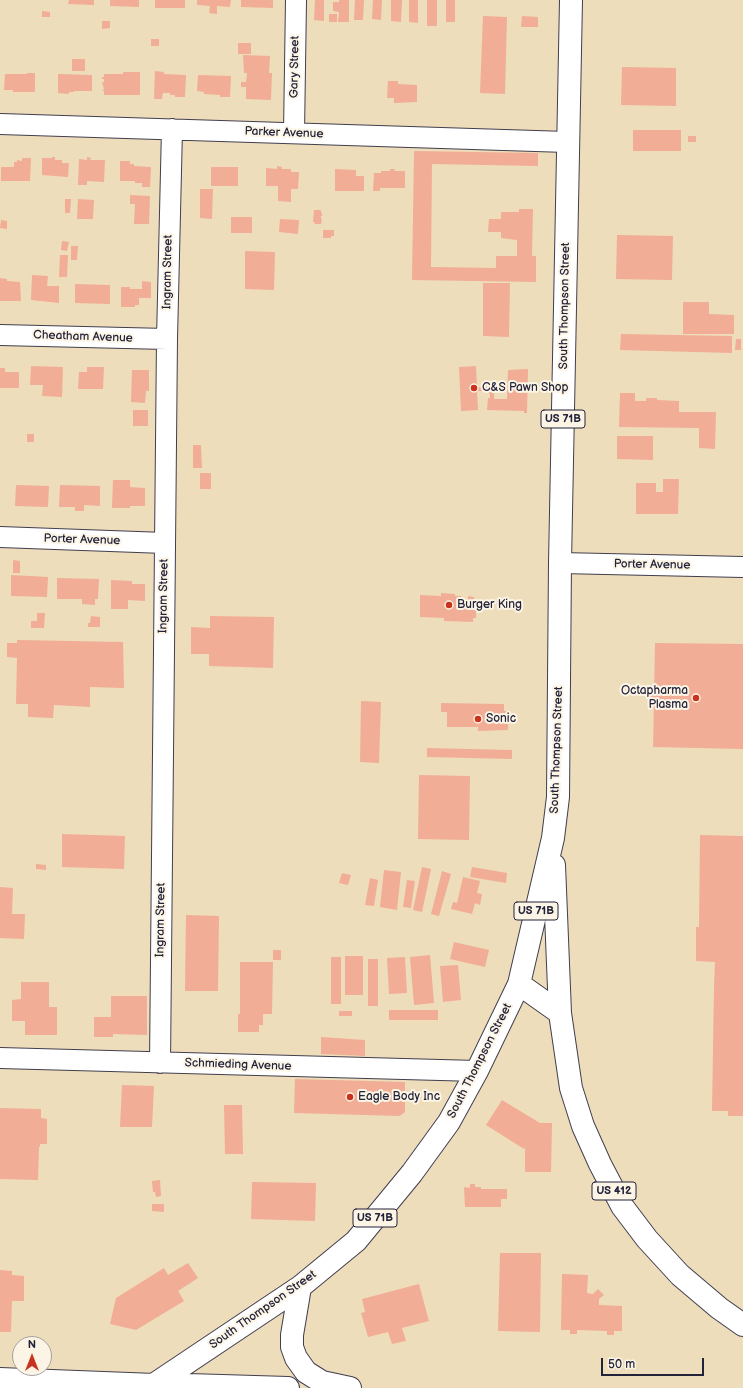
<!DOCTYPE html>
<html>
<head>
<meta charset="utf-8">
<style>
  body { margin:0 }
  #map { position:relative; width:743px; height:1388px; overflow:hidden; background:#edb; font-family:"Balsamiq Sans",sans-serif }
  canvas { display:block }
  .north { position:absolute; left:12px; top:1336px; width:40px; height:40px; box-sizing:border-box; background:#fcf5e5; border:1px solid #a5a1a1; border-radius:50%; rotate:0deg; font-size:11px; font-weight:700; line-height:16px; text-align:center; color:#22223b }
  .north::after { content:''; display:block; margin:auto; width:14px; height:18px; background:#c8321e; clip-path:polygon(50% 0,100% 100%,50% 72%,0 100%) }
  .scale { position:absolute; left:601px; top:1358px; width:103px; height:18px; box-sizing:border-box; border:2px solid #22223b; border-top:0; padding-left:5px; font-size:12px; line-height:14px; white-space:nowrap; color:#22223b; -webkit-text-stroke:3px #fcf5e5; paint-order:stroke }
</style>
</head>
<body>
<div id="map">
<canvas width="743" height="1388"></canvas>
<div class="north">N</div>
<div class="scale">50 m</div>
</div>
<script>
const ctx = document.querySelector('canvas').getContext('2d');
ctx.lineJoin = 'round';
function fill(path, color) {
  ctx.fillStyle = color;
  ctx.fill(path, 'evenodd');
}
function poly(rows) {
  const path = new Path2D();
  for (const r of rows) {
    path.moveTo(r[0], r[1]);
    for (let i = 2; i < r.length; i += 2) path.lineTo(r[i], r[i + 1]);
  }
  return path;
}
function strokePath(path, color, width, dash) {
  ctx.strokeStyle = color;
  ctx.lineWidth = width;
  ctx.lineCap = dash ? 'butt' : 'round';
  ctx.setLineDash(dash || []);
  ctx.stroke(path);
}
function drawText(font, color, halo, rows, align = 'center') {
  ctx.font = font + ' "Balsamiq Sans",sans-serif';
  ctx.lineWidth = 4;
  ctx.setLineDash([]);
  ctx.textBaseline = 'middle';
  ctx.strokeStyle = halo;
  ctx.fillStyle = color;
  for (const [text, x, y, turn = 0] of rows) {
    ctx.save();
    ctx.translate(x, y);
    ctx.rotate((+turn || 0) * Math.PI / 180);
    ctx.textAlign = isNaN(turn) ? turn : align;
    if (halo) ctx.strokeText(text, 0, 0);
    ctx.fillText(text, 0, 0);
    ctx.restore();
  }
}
fill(poly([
  [69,0,94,0,94,5,68,4],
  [110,0,139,0,139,7,110,6],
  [155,0,185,0,185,8,155,8],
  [197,0,231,0,230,7,217,6,217,14,209,13,210,6,197,5],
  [241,0,273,0,273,8,241,7],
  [315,0,324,0,324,21,314,20],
  [339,0,349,0,349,22,338,22,339,12,333,11,333,2,339,2],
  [355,0,364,0,363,20,354,20],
  [373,0,382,0,381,20,372,19],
  [391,0,402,0,401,22,391,21],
  [409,0,418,0,418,23,409,22],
  [427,0,437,0,437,26,427,26],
  [446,0,455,0,455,22,446,22],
  [42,11,50,12,50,17,42,17],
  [329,14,337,14,337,22,329,22],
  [483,16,507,17,505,94,480,93],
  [522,16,538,17,538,27,521,27],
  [102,21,110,21,110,28,102,29],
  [151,39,159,39,159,46,151,46],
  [238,43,251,43,251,54,238,54],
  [243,55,270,56,269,73,272,73,271,100,246,99,246,87,241,87,241,82,246,82,247,73,244,73],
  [72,59,85,59,85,71,72,71],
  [622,67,676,68,676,106,621,105],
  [155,71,164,72,164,74,186,75,185,97,175,97,175,95,170,95,170,93,163,93,163,92,162,99,154,99],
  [123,72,140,72,140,95,104,95,104,91,102,91,104,89,102,82,104,82,104,79,102,79,102,77,104,77,104,74,123,74],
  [27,73,35,73,35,92,13,92,13,90,4,90,5,74,27,74],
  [58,74,92,75,92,91,74,91,74,92,69,92,69,94,58,93],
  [198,75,231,76,230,97,220,97,220,95,204,94,204,92,197,91],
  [388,81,398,81,398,84,417,85,417,102,394,103,394,98,387,98],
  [633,130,681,130,681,151,633,151],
  [688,136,696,136,696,142,688,142],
  [414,151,538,153,538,166,432,164,431,267,496,268,496,256,517,256,517,240,501,238,501,232,488,232,489,219,501,219,501,212,519,212,519,209,533,209,532,256,536,256,536,282,412,280],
  [52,157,55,157,55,160,62,160,62,163,69,163,68,177,42,175,42,158,52,158],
  [87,157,91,158,90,160,105,160,104,182,87,181,87,185,78,185,79,159,87,160],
  [22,158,31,158,30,181,1,181,1,167,14,167,14,162,17,162,17,160,22,161],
  [120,161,130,161,130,164,134,164,134,166,151,167,150,187,142,187,142,183,135,183,135,181,120,181],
  [277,166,282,167,282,169,291,169,291,172,299,172,298,189,291,189,291,202,278,201,278,186,266,186,266,168,277,169],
  [211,167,238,167,238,186,211,186],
  [335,169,356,170,356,176,364,176,364,191,335,191],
  [390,169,395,169,394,171,405,171,405,188,380,188,380,191,373,191,374,173,381,173,381,171,390,171],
  [200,189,213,189,212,219,200,218],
  [130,195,150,196,149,224,134,224,135,204,130,204],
  [65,199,71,199,70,213,65,213],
  [78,199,94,200,93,219,77,219],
  [314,210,321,210,321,213,322,213,322,216,321,216,321,219,322,219,321,224,314,224,315,222,313,222],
  [231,217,252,217,252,233,231,233],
  [280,219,299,220,298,234,279,232],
  [1,220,7,221,7,229,0,228],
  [323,230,334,230,334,236,331,236,331,238,323,238],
  [617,235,673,236,672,280,616,279],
  [62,241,69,242,67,251,61,250],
  [71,246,78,246,77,260,71,260],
  [245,251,275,252,274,290,245,289],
  [60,255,68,255,67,277,59,277],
  [32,275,48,276,47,286,59,286,59,303,31,300],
  [0,278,7,279,7,281,20,282,21,301,0,301],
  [142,281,151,282,151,298,139,298,139,305,135,305,135,307,121,307,121,287,130,287,130,289,142,289],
  [483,283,510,283,509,337,483,336],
  [75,284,110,285,110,304,75,303],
  [683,302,709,302,709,314,734,315,734,334,683,334],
  [621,334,732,336,732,353,620,350],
  [736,339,741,339,741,350,735,350],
  [31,366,63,367,62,397,42,396,43,385,30,385],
  [476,366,477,387,487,387,492,389,494,394,494,399,507,399,508,370,528,369,527,413,524,413,524,411,487,410,488,398,490,398,490,395,489,393,485,391,477,391,478,410,461,411,459,367],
  [87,367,104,367,103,389,78,389,79,372,87,372],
  [0,368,5,368,5,372,19,372,19,388,0,388],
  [132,370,149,370,149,391,146,391,145,403,131,402],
  [620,393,635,393,635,401,646,401,646,398,657,398,657,400,679,401,679,412,716,412,715,449,699,448,699,428,619,427],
  [133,410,148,410,148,426,133,426],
  [27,434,34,434,34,442,27,442],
  [617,436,653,436,653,460,617,459],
  [193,445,201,445,202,468,193,468],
  [200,473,211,473,211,489,200,489],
  [663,479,679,479,678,514,636,514,636,483,656,483,656,492,663,492],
  [113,480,130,480,130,487,145,488,145,506,130,506,130,508,112,508],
  [16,485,49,486,48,507,15,506],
  [60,485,100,486,100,506,84,505,84,511,75,511,75,507,59,507],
  [13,560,20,561,20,573,13,573],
  [11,575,48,577,47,597,11,596],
  [57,578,99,579,98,599,95,599,95,605,82,604,82,599,57,599],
  [111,580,132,581,132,584,145,584,145,601,128,600,128,609,111,609],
  [441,593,455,594,455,596,461,596,461,599,468,599,468,596,474,597,475,603,477,603,477,608,475,608,474,610,476,610,476,618,473,618,473,622,444,621,444,618,420,617,420,595,441,596],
  [37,613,45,613,44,628,31,628,31,621,37,621],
  [91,616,100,617,100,627,88,627,88,623,90,623],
  [210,616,274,617,273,668,209,666,209,654,191,654,191,627,210,628],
  [17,640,123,642,124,688,90,687,90,707,54,705,53,718,28,717,28,704,16,704,17,658,7,657,7,643,17,643],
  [655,643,743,644,743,749,653,747,654,701,649,701,649,694,654,694],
  [361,701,381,702,379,763,360,762],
  [441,703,504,704,504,711,509,711,508,730,478,731,478,727,447,727,447,712,441,712],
  [427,748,512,750,512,759,427,757],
  [419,775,470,776,469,840,418,839],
  [62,834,125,836,124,869,62,867],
  [700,835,743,836,743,1116,728,1116,728,1111,712,1111,714,986,715,962,696,961,696,927,699,927],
  [36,864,46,865,46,870,36,869],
  [422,867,431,869,422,912,413,910],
  [472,867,507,873,506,883,470,877],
  [384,870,401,872,397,910,380,907],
  [442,871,451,874,439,916,431,914],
  [342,873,351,875,348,885,339,883],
  [463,877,480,881,477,893,482,894,480,905,475,903,472,914,451,909,453,902,457,903],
  [370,878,378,880,374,906,365,905],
  [407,880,415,881,411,908,403,907],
  [0,887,13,888,12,914,25,914,24,939,0,938],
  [186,915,219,916,218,991,185,991],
  [454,942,489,950,485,967,450,959],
  [273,950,281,950,281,960,273,960],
  [430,955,434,1003,414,1005,410,957],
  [345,956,363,956,363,995,345,995],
  [331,957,341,957,341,1004,331,1004],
  [405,957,407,993,389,994,387,958],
  [368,959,378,959,378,1006,368,1006],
  [240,962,273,962,272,1014,263,1014,263,1025,259,1025,259,1032,238,1032,238,1014,240,1014],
  [458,965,461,1000,443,1002,440,966],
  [21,982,49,982,49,1007,57,1007,57,1035,25,1035,25,1021,12,1021,12,1000,21,999],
  [111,996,147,996,147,1035,113,1034,113,1037,94,1037,94,1017,111,1017],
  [389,1010,438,1010,438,1020,389,1020],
  [339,1011,352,1011,352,1016,339,1016],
  [321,1037,365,1040,365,1056,321,1054],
  [295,1079,405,1082,405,1112,400,1116,294,1113],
  [122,1085,154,1086,152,1127,120,1127],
  [502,1100,540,1123,552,1123,551,1172,525,1172,525,1147,524,1149,486,1125],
  [224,1105,242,1105,243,1154,225,1154],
  [0,1108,41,1109,41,1118,47,1119,47,1144,40,1144,40,1147,39,1147,38,1180,0,1179],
  [160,1180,161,1196,156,1197,155,1192,153,1192,152,1181],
  [252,1182,316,1183,315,1221,251,1219],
  [470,1184,475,1184,475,1187,481,1187,481,1189,507,1189,507,1199,501,1199,501,1207,465,1207,464,1187,470,1188],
  [152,1204,164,1204,164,1212,152,1211],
  [500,1253,541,1253,540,1332,498,1331],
  [188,1263,198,1278,178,1291,184,1301,136,1330,110,1324,116,1298,164,1268,168,1275],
  [0,1270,12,1271,12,1275,24,1276,24,1301,12,1301,11,1332,0,1332],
  [562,1274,588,1275,587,1293,593,1294,598,1289,604,1295,599,1299,599,1305,622,1306,622,1331,614,1331,614,1335,607,1335,607,1331,577,1330,577,1334,570,1334,570,1330,561,1330],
  [419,1284,429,1321,402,1328,406,1341,392,1344,388,1332,368,1337,361,1313,365,1312,362,1299]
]), '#f1ad95');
const minor = poly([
  [0,124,567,142],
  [294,133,296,0],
  [0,335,167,339],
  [0,537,165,543],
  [560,563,743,567],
  [0,1058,477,1071],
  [160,1063,167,339,172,129],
  [0,1378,155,1384]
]);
const highway = poly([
  [554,865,560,1013,571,1088,583,1126,600,1164,622,1206,647,1239,680,1275,719,1308,743,1325],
  [519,984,560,1013],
  [300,1287,292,1335,292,1347,296,1358,306,1372,322,1382,350,1388],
  [155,1384,288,1388],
  [149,1388,300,1287,356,1241,412,1173,449,1122,477,1071,519,984,553,838,558,797,560,563,571,0]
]);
strokePath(minor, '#413e4e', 22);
strokePath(highway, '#413e4e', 24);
strokePath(minor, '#fff', 20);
strokePath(highway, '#fff', 22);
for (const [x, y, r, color] of [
  [474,388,4,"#c8321e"],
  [449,605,4,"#c8321e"],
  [696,698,4,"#c8321e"],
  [478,719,4,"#c8321e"],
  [350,1097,4,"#c8321e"]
]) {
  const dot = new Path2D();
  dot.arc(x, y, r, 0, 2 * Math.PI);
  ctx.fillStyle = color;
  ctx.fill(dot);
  strokePath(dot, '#fcf5e5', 1.5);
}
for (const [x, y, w] of [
  [563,419,44],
  [536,911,44],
  [614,1191,44],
  [375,1218,44]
]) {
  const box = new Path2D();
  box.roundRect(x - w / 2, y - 9, w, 18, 3);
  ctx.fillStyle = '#fcf5e5';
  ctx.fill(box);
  strokePath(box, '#22223b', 1);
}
drawText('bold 11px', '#22223b', null, [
  ["US 71B",563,419],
  ["US 71B",536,911],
  ["US 412",614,1191],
  ["US 71B",375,1218]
]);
drawText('12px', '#22223b', '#fcf5e5', [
  ["Gary Street",295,67,-89],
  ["Parker Avenue",284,133,2],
  ["Ingram Street",168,272,-89],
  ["South Thompson Street",565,306,-89],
  ["Cheatham Avenue",83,337,2],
  ["Porter Avenue",82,540,2],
  ["Porter Avenue",652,565,1],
  ["Ingram Street",164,596,-89],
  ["South Thompson Street",557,750,-88],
  ["Ingram Street",161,920,-89],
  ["South Thompson Street",480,1061,-63],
  ["Schmieding Avenue",238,1065,2],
  ["South Thompson Street",263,1310,-35]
]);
drawText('12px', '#22223b', '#fcf5e5', [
  ["C&S Pawn Shop",482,388],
  ["Burger King",457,605],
  ["Octapharma",688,691,"right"],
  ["Plasma",688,705,"right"],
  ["Sonic",486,719],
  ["Eagle Body Inc",358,1097]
], 'left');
</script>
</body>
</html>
